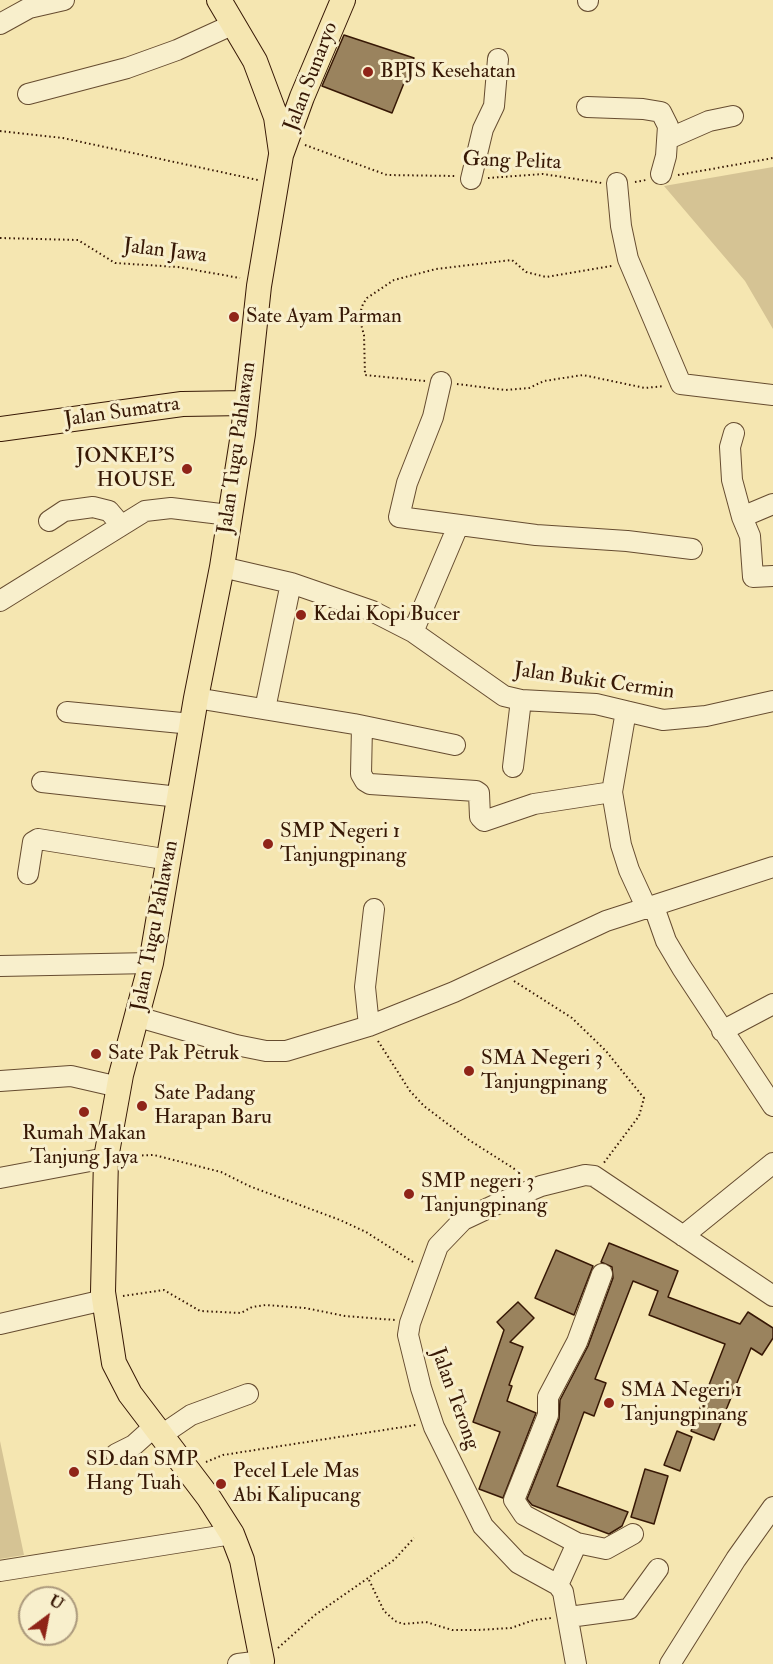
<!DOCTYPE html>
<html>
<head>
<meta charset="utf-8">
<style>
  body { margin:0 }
  #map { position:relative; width:773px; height:1664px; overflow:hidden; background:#f5e6b1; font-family:"IM FELL Double Pica",serif }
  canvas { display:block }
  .north { position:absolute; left:18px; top:1586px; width:60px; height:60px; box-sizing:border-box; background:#f8efcc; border:2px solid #ab997c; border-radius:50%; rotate:32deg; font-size:16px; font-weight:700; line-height:24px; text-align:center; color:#371805 }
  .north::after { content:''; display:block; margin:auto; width:21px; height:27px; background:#8f2418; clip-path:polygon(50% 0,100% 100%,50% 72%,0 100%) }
</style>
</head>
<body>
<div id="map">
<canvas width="773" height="1664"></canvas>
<div class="north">U</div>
</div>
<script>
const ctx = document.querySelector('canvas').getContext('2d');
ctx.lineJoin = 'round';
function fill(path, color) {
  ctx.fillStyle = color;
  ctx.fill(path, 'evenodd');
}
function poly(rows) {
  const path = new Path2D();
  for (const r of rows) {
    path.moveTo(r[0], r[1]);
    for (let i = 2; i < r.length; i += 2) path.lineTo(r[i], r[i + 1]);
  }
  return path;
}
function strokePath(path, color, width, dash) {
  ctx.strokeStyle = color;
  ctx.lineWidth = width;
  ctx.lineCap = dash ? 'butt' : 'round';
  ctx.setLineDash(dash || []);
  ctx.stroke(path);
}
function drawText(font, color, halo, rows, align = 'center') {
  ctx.font = font + ' "IM FELL Double Pica",serif';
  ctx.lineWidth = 6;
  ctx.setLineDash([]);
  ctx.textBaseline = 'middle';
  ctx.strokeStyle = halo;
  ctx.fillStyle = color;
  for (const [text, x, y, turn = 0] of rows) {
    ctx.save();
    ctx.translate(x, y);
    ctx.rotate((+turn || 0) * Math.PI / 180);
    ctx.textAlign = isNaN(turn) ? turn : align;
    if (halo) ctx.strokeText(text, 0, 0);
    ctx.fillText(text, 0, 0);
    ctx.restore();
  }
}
fill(poly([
  [773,167,773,329,745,281,664,186],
  [0,1441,24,1555,0,1559]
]), '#d5c394');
const building = poly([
  [344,35,414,58,392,113,322,86,344,35],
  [609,1243,678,1271,668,1297,740,1324,748,1312,773,1328,773,1338,762,1355,751,1348,714,1440,691,1431,725,1344,649,1315,658,1291,633,1281,595,1379,606,1383,594,1416,584,1412,557,1486,628,1512,622,1526,609,1534,532,1505,527,1499,559,1419,560,1400,588,1346,613,1278,612,1267,601,1262,609,1243],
  [556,1250,593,1266,574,1315,535,1298,556,1250],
  [518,1302,534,1318,510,1342,523,1347,509,1385,512,1386,507,1401,536,1413,503,1498,479,1489,500,1432,473,1422,504,1330,497,1322,518,1302],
  [677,1431,692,1437,680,1471,664,1465,677,1431],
  [645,1469,668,1476,654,1524,631,1517,645,1469]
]);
fill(building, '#9a835e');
strokePath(building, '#371805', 1.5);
const minor = poly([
  [588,0,588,1],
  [0,24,29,8,64,0],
  [28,94,127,68,177,50,234,24],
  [587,107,643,109,661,112,668,126,666,156,661,174],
  [668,139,709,121,733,116],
  [471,179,483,129,494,106,498,59],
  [617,183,621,226,628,259,681,384,773,395],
  [441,382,433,417,407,483,399,517,536,535,627,541,692,549],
  [734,433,730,447,732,480,742,517,750,536,753,577,773,576],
  [742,517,773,504],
  [49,521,64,511,93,507,109,511,120,524],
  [222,567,291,583,372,611,413,632,504,696,521,700,596,704,663,720,706,716,773,701],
  [0,601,145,511,171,508,229,515],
  [413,632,458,526],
  [196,698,354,724,455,745],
  [265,709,291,583],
  [626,711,612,792,621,845,629,870,647,909],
  [67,712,192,724],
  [362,726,361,774,365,781,370,784,476,791,479,793,480,817,484,821,534,804,612,792],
  [513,767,521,700],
  [42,782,179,797],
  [28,874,33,842,38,839,170,860],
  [654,907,666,941,682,968,773,1106],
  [0,966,151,963],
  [138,1017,236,1045,266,1051,286,1051,369,1026,454,992,606,921,773,867],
  [369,1026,365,987,374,909],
  [722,1031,773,1004],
  [0,1081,71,1076,119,1087],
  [0,1178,106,1158],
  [683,1236,773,1163],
  [0,1324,104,1300],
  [160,1436,191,1415,248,1394],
  [116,1454,134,1445,154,1427],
  [577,1543,606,1549,633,1534],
  [0,1571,232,1534],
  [558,1585,577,1543,524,1515,514,1500,548,1415,548,1397,577,1342,602,1274],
  [569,1617,629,1609,658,1569],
  [238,1664,262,1661],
  [576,1664,563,1592,558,1585,518,1563,483,1526,434,1427,421,1388,408,1335,410,1323,438,1246,463,1220,497,1204,541,1186,585,1175,594,1176,773,1296],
  [670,1664,736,1559,773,1507]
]);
const major = poly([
  [219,0,255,61,276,117,281,152],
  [0,429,182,404,245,403],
  [262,1661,242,1560,232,1534,209,1498,130,1394,114,1363,103,1292,106,1158,121,1075,151,963,196,698,222,567,243,434,259,286,281,155,302,97,343,0]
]);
strokePath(minor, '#664c30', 22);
strokePath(major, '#371805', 26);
strokePath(poly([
  [0,131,63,138,258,180],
  [305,145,387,175,456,176],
  [678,175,773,158],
  [488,178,543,174,602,183],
  [635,182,646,180],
  [0,238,78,240,115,263,178,267,240,278],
  [425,381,365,375,364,335,359,317,363,304,367,298,394,280,436,269,512,260,526,272,546,277,612,266],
  [457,384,505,390,529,388,544,381,583,375,645,388,664,386],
  [514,981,572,1018,606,1051,644,1098,639,1116,603,1164],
  [378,1041,410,1091,424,1106,469,1140,524,1175],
  [124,1156,154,1155,221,1172,249,1186,340,1220,366,1232,413,1262],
  [123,1296,164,1290,200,1311,241,1313,252,1307,266,1305,305,1308,345,1316,395,1320],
  [206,1462,223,1455,416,1425],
  [369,1580,384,1611,395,1621,403,1624,426,1622,452,1630,478,1630,511,1628,534,1620,552,1618],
  [278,1648,315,1615,394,1560,414,1538]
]), '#371805', 2, [1.5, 3]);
strokePath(minor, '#f8efcc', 20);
strokePath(major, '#f5e6b1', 24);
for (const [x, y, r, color] of [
  [368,72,6,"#8f2418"],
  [234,317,6,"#8f2418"],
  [187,469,6,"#8f2418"],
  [301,615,6,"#8f2418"],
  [268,844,6,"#8f2418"],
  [96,1054,6,"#8f2418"],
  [469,1071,6,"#8f2418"],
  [142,1106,6,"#8f2418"],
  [84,1112,6,"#8f2418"],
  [409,1194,6,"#8f2418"],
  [609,1403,6,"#8f2418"],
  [74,1472,6,"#8f2418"],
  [221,1484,6,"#8f2418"]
]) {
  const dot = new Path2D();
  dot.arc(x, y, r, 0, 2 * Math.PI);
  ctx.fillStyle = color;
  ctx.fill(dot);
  strokePath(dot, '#f8efcc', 2);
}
drawText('21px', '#371805', '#f8efcc', [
  ["BPJS Kesehatan",380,72],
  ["Sate Ayam Parman",246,317],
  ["JONKEI'S",175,457,"right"],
  ["HOUSE",175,481,"right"],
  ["Kedai Kopi Bucer",313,615],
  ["SMP Negeri 1",280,832],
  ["Tanjungpinang",280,856],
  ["Sate Pak Petruk",108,1054],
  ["SMA Negeri 3",481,1059],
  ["Tanjungpinang",481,1083],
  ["Sate Padang",154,1094],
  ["Harapan Baru",154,1118],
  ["Rumah Makan",84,1134,"center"],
  ["Tanjung Jaya",84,1158,"center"],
  ["SMP negeri 3",421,1182],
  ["Tanjungpinang",421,1206],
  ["SMA Negeri 1",621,1391],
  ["Tanjungpinang",621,1415],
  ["SD dan SMP",86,1460],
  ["Hang Tuah",86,1484],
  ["Pecel Lele Mas",233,1472],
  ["Abi Kalipucang",233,1496]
], 'left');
drawText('21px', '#371805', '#f8efcc', [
  ["Jalan Sunaryo",312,77,-69],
  ["Gang Pelita",512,162,2],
  ["Jalan Jawa",165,252,7],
  ["Jalan Sumatra",122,413,-8],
  ["Jalan Tugu Pahlawan",238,448,-82],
  ["Jalan Bukit Cermin",594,682,8],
  ["Jalan Tugu Pahlawan",156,926,-79],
  ["Jalan Terong",454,1399,70]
]);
</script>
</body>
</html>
